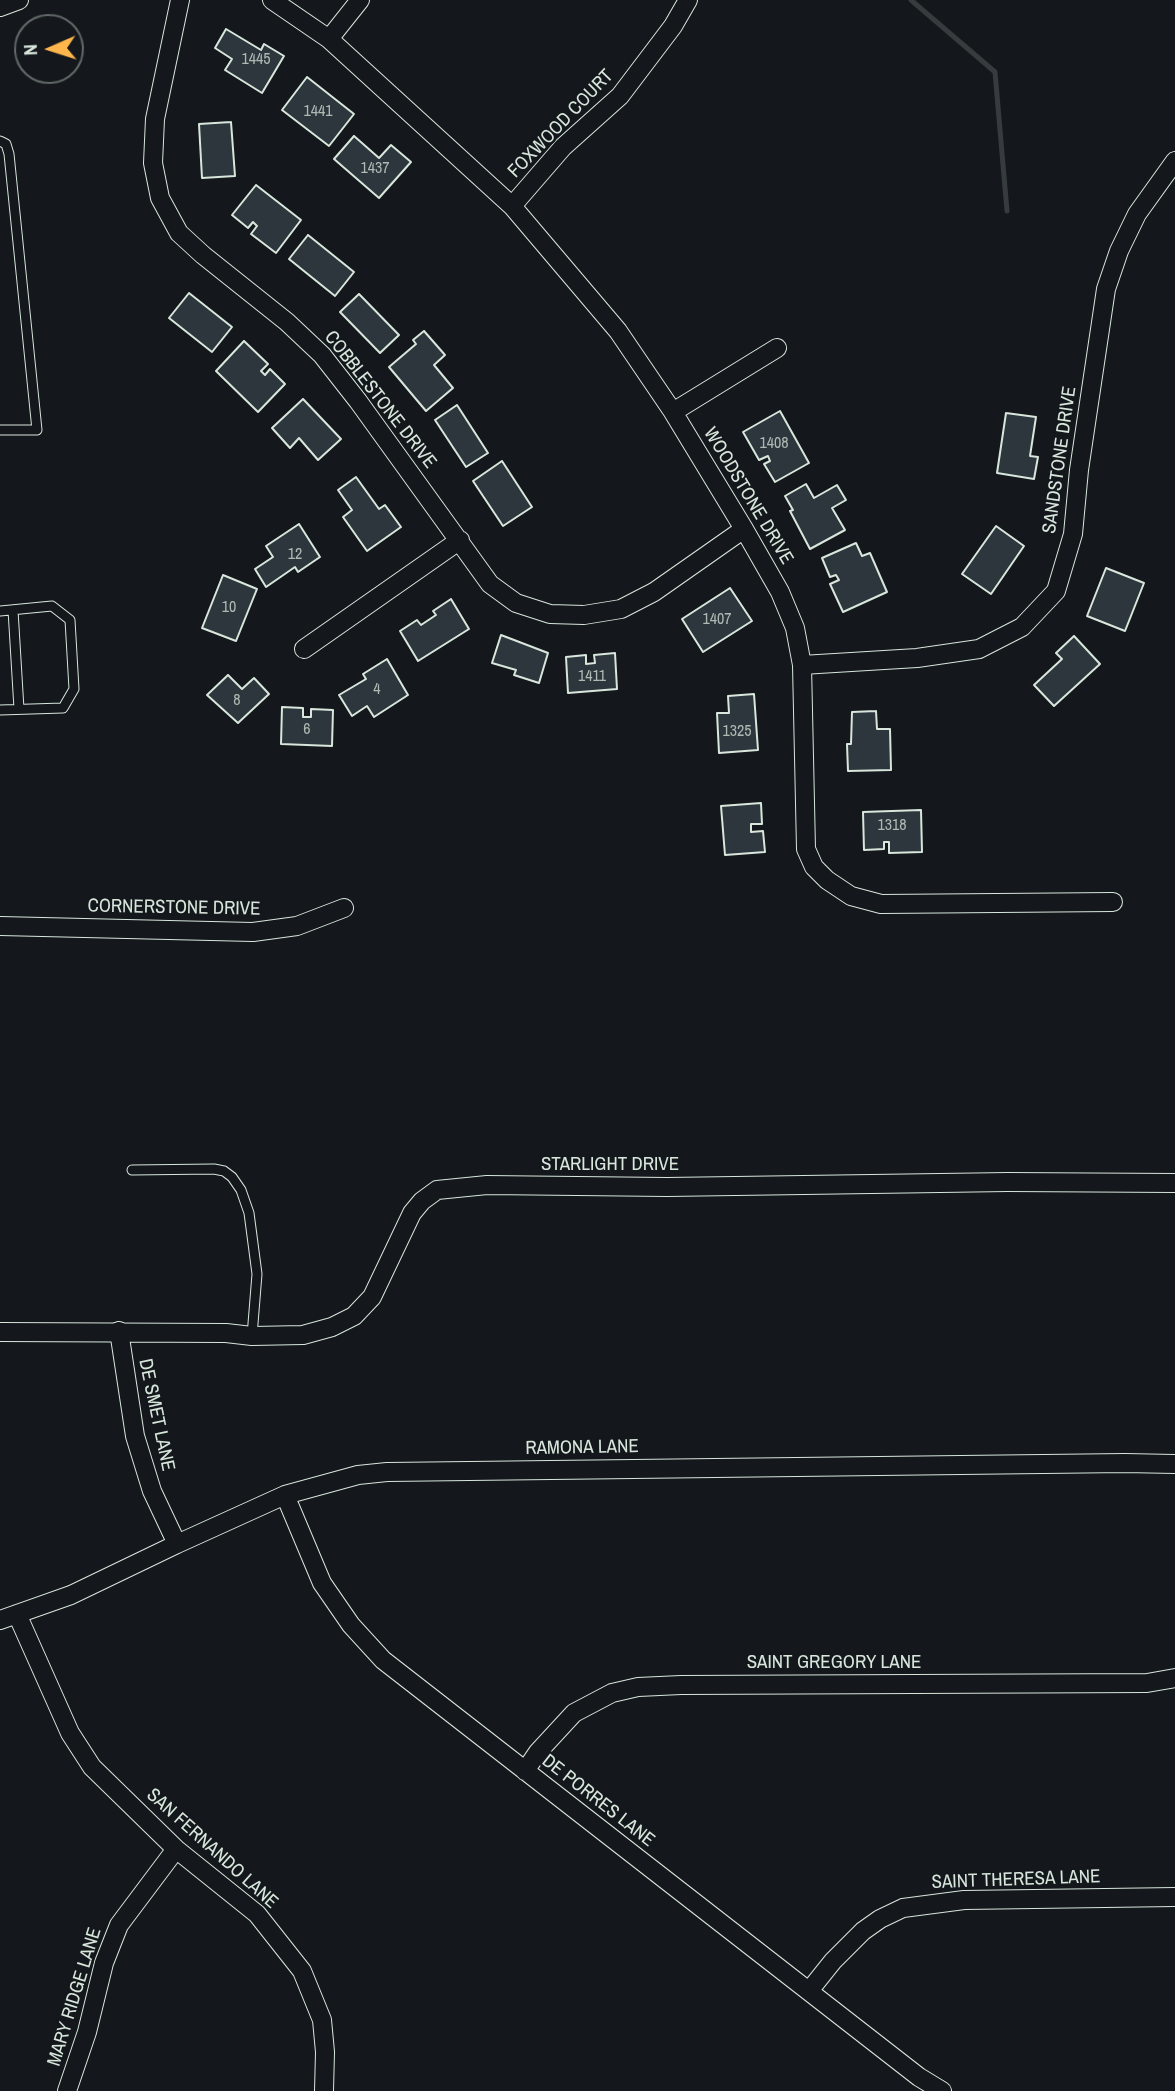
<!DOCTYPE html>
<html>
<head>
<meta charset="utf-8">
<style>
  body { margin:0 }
  #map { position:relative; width:1175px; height:2091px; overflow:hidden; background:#14181c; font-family:"Archivo Narrow",sans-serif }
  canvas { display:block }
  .north { position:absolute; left:14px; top:14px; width:70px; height:70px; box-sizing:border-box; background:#14181c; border:2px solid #626a69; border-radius:50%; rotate:267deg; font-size:19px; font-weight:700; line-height:28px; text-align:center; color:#d8e6dc }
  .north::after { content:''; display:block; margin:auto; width:24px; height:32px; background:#ffb74d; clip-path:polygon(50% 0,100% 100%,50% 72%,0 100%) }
</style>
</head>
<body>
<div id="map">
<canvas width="1175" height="2091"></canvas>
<div class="north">N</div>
</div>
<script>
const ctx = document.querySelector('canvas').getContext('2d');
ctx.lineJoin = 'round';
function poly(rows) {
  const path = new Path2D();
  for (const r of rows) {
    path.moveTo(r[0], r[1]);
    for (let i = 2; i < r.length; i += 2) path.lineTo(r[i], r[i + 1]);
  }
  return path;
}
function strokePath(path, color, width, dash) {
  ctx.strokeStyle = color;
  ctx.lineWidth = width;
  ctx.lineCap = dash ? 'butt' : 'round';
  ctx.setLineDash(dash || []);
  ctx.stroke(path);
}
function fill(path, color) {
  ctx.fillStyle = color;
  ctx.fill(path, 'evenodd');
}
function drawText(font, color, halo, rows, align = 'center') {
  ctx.font = font + ' "Archivo Narrow",sans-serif';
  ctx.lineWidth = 5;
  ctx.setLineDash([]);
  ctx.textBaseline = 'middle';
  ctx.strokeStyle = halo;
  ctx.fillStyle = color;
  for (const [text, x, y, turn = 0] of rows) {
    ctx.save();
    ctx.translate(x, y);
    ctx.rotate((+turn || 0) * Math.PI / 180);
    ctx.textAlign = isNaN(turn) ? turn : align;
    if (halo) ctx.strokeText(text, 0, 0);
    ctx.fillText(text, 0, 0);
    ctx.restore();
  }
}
strokePath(poly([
  [911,0,995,72,1007,211]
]), '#363b3e', 5);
const building = poly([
  [226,29,261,50,264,44,284,56,262,93,225,70,232,59,215,48,226,29],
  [307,77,354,114,329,146,282,110,307,77],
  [231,122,235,176,202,178,199,124,231,122],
  [354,136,379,158,391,145,411,162,379,198,334,159,354,136],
  [256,185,301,220,276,253,251,234,257,226,253,222,248,228,232,215,256,185],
  [308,235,354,272,335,296,289,259,308,235],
  [189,293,232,327,212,352,169,318,189,293],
  [359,294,399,335,380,353,340,312,359,294],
  [424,331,445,355,434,365,453,388,426,411,389,367,416,344,413,340,424,331],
  [244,341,268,364,261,371,265,375,270,369,285,384,258,412,216,371,244,341],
  [303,399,341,439,318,460,299,438,290,448,272,428,303,399],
  [457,405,488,453,466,467,435,420,457,405],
  [780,411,809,463,775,482,764,464,770,461,768,456,759,460,743,432,780,411],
  [1006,413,1036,417,1030,456,1038,457,1034,479,997,473,1006,413],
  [502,461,532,507,503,526,473,481,502,461],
  [356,477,379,509,385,505,401,527,367,551,343,517,352,510,338,490,356,477],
  [806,484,814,498,837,485,846,500,832,508,845,530,810,549,790,511,793,510,785,496,806,484],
  [299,524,320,557,298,572,295,567,266,587,255,569,273,557,266,546,299,524],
  [996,526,1024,546,991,594,962,574,996,526],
  [856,543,862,556,870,553,887,592,843,612,830,584,839,580,836,575,830,577,822,558,856,543],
  [1106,568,1144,583,1125,631,1087,616,1106,568],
  [223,575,257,589,236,641,202,628,223,575],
  [730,588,752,621,703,652,682,619,730,588],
  [451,599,469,629,418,661,400,631,417,620,421,625,436,615,433,611,451,599],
  [501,635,548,653,539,683,514,675,516,670,492,663,501,635],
  [1074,636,1100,664,1054,706,1034,685,1062,659,1056,653,1074,636],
  [615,653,617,689,568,693,566,657,586,655,586,664,595,663,594,655,615,653],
  [387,659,408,695,374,717,367,706,352,716,339,695,366,679,363,674,387,659],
  [228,675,242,689,254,678,269,694,238,723,207,695,228,675],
  [754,694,758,750,719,753,717,713,729,713,728,696,754,694],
  [282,707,303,708,303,717,311,717,311,709,333,710,332,746,281,744,282,707],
  [876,711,877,729,890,729,891,770,848,771,847,744,851,744,852,712,876,711],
  [761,803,762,824,751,824,751,832,763,831,765,852,725,855,721,806,761,803],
  [921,810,922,852,889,853,889,842,884,842,884,849,864,850,863,812,921,810]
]);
fill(building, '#2c363c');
strokePath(building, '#d8e6dc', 2);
const service = poly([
  [0,141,6,144,9,154,37,430,0,430],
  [13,610,19,709],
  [0,611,52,606,70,620,74,689,63,708,0,710],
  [132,1170,214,1169,224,1171,232,1177,241,1190,249,1213,257,1274,252,1336]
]);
const minor = poly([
  [180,0,155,119,153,163,160,198,179,233,203,255,287,322,322,355,358,401,490,584,516,603,550,614,584,615,621,609,654,592,744,529],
  [272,0,329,39,512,206,618,331,673,412,744,529,780,592,795,628,802,665,806,849,814,867,827,880,851,896,881,904,1113,902],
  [0,7,19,0],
  [329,39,360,0],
  [512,206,563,147,620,96,673,26,688,0],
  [673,412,777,348],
  [304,649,460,540],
  [802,665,917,658,979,649,1022,627,1056,591,1073,534,1079,470,1106,289,1119,251,1137,214,1175,161],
  [0,926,253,932,297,926,344,908],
  [119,1331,135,1436,152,1491,177,1544],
  [0,1332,226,1333,252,1336,303,1335,332,1327,354,1316,372,1297,412,1213,422,1201,437,1190,487,1185,667,1187,1008,1182,1175,1183],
  [285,1495,322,1583,351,1625,383,1660,919,2077,942,2091],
  [17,1614,70,1733,92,1767,176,1849,257,1914,302,1971,322,2020,325,2052,324,2091],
  [0,1620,71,1595,177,1544,285,1495,358,1475,387,1472,1125,1463,1175,1464],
  [525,1771,538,1752,574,1713,612,1693,638,1687,681,1685,1147,1683,1175,1678],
  [809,1991,833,1961,863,1931,880,1919,903,1908,964,1900,1175,1897],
  [67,2091,87,2032,104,1963,119,1925,176,1849]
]);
strokePath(service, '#d8e6dc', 11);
strokePath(minor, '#d8e6dc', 20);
strokePath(service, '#14181c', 9);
strokePath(minor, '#14181c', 18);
drawText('16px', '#adbab4', null, [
  ["1445",256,60],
  ["1441",318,112],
  ["1437",375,169],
  ["1408",774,444],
  ["12",295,555],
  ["10",229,608],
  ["1407",717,620],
  ["1411",592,677],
  ["4",377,690],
  ["8",237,701],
  ["6",307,730],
  ["1325",737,732],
  ["1318",892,826]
]);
drawText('19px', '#d8e6dc', '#14181c', [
  ["FOXWOOD COURT",561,124,-46],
  ["COBBLESTONE DRIVE",380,400,52],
  ["SANDSTONE DRIVE",1060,460,-82],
  ["WOODSTONE DRIVE",748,496,59],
  ["CORNERSTONE DRIVE",174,908,1],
  ["STARLIGHT DRIVE",610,1165],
  ["DE SMET LANE",156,1415,78],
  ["RAMONA LANE",582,1448,-1],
  ["SAINT GREGORY LANE",834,1663],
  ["DE PORRES LANE",598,1801,38],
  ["SAN FERNANDO LANE",212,1849,42],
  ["SAINT THERESA LANE",1016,1880,-2],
  ["MARY RIDGE LANE",75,1997,-73]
]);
</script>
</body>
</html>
